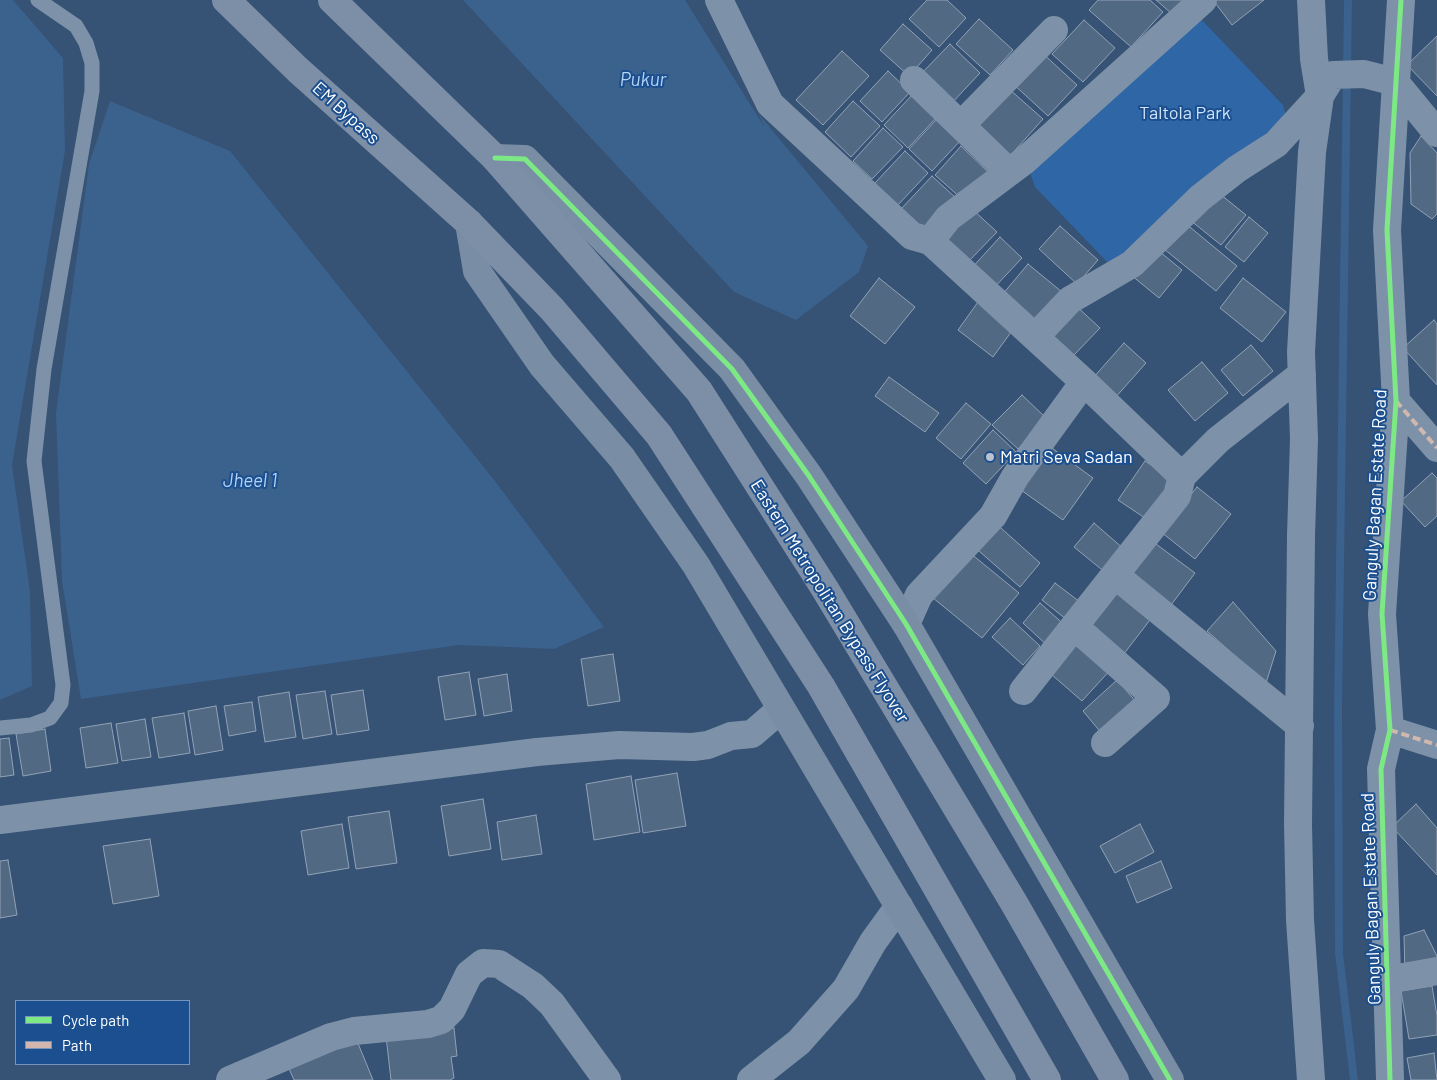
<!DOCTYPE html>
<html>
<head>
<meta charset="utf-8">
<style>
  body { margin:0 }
  #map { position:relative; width:1437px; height:1080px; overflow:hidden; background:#365274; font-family:Barlow,sans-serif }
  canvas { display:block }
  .legend { position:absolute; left:15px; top:1000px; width:175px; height:65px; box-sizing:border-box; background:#1b4f8f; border:1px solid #7695bc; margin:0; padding:6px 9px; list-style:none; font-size:15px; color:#fff }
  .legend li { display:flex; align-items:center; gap:10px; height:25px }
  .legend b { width:25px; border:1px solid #7695bc }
</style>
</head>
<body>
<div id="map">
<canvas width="1437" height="1080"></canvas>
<ul class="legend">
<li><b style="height:6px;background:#7ce984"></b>Cycle path</li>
<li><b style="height:6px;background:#d1b7ad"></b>Path</li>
</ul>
</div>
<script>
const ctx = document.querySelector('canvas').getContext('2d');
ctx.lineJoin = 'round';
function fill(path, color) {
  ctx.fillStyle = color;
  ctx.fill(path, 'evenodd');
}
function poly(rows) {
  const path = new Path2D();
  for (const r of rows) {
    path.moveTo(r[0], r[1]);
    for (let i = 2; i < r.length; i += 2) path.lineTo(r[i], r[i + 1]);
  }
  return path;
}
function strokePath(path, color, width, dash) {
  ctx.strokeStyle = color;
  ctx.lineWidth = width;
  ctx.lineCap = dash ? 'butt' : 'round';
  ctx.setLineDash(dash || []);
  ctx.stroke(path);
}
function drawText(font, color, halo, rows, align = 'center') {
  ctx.font = font + ' Barlow,sans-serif';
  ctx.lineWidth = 4;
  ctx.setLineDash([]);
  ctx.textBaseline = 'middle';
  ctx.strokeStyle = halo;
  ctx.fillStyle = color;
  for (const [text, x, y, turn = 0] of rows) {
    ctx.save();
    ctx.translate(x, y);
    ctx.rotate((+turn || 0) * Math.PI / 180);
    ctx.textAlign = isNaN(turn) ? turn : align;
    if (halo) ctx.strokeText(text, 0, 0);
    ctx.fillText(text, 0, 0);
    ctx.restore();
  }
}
fill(poly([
  [1198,16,1283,105,1286,116,1112,267,1035,187,1028,166]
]), '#2f66a5');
fill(poly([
  [0,0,13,0,63,58,65,151,12,465,30,591,32,686,0,700],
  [463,0,685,0,765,128,758,113,868,246,859,272,796,320,734,292],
  [110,101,230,151,495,481,604,627,554,649,459,645,81,699,62,581,56,413,89,164]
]), '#3b618d');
strokePath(poly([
  [1348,0,1338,708,1339,953,1354,1080]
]), '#3b618d', 8);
const building = poly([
  [927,0,947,0,966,18,939,47,909,19,927,0],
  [1098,0,1150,0,1163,12,1131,47,1089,10,1098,0],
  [1156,0,1183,0,1171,13,1156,0],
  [1213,0,1264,0,1232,25,1213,0],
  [979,19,1013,50,990,75,956,44,979,19],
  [1084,20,1115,48,1083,82,1052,54,1084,20],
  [903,24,932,50,909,76,880,50,903,24],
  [1437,36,1437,96,1407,65,1437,36],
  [950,44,980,73,950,105,919,76,950,44],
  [842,51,869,76,823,125,796,100,842,51],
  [1040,51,1077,85,1048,116,1011,82,1040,51],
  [888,71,910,92,882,122,860,101,888,71],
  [1008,88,1043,119,1009,157,974,125,1008,88],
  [913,94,937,117,908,148,884,125,913,94],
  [853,101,880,126,851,157,825,132,853,101],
  [938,118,961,140,932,171,909,149,938,118],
  [883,128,903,147,872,179,853,161,883,128],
  [1421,136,1437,153,1437,214,1432,219,1411,204,1410,153,1421,136],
  [961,146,988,172,963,200,935,175,961,146],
  [905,151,928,173,897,206,874,184,905,151],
  [932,176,957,199,926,233,901,209,932,176],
  [1215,190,1246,215,1221,245,1190,220,1215,190],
  [971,208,997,232,969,261,943,238,971,208],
  [1249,217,1268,233,1244,262,1225,247,1249,217],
  [1185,223,1237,266,1216,291,1164,249,1185,223],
  [1060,226,1098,260,1077,284,1039,249,1060,226],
  [1000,237,1022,258,991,291,969,271,1000,237],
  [1154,247,1182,270,1159,298,1131,275,1154,247],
  [1028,264,1062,292,1036,324,1002,295,1028,264],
  [879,278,915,307,885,344,850,316,879,278],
  [1243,278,1286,312,1262,342,1220,308,1243,278],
  [978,302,1014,328,993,357,958,330,978,302],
  [1074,304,1100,328,1074,355,1049,332,1074,304],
  [1434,320,1437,324,1437,385,1403,348,1434,320],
  [1124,343,1146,363,1114,399,1092,379,1124,343],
  [1251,345,1273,371,1243,396,1221,370,1251,345],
  [1202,362,1228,393,1195,421,1168,390,1202,362],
  [889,377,939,413,925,432,875,396,889,377],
  [1022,395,1046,418,1018,449,992,425,1022,395],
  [966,403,991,424,961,459,936,438,966,403],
  [993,430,1016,452,986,484,963,463,993,430],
  [1045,443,1093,478,1063,520,1014,485,1045,443],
  [1145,461,1175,481,1148,520,1118,500,1145,461],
  [1432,473,1437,478,1437,516,1425,527,1401,501,1432,473],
  [1197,487,1231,514,1195,559,1161,532,1197,487],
  [992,520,1040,563,1020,587,971,544,992,520],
  [1094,523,1125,550,1106,573,1074,547,1094,523],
  [1152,541,1195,573,1171,605,1128,572,1152,541],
  [964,548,1019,593,982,638,927,593,964,548],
  [1055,583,1084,605,1071,623,1042,600,1055,583],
  [1111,585,1153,616,1123,655,1082,625,1111,585],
  [1233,602,1276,651,1266,683,1207,631,1233,602],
  [1040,603,1069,629,1051,649,1023,623,1040,603],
  [1010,618,1040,646,1023,665,992,637,1010,618],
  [1075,633,1113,667,1082,701,1044,668,1075,633],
  [613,654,620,701,588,706,581,659,613,654],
  [469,672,476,715,445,720,438,677,469,672],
  [507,674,512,711,484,716,478,679,507,674],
  [1117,680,1138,704,1103,735,1083,711,1117,680],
  [363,690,369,730,337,735,331,695,363,690],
  [325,691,332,734,303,739,296,695,325,691],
  [289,692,296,737,265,742,258,697,289,692],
  [252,702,256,731,229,736,224,706,252,702],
  [216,706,223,750,195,755,188,711,216,706],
  [184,713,190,753,159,758,152,718,184,713],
  [145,719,151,757,122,761,116,724,145,719],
  [111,723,118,763,86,768,80,728,111,723],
  [45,729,51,771,23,776,16,734,45,729],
  [9,738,14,775,0,777,0,739,9,738],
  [677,773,686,826,643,833,635,780,677,773],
  [631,776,640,832,594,840,586,784,631,776],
  [483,799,491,849,449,856,441,806,483,799],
  [1416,804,1437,828,1437,875,1392,827,1416,804],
  [389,811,397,863,356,869,348,817,389,811],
  [536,815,542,854,502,860,497,822,536,815],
  [342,824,349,868,308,875,301,831,342,824],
  [1140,824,1154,852,1115,873,1100,846,1140,824],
  [150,839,159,896,113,904,103,846,150,839],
  [8,860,17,915,0,918,0,861,8,860],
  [1161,861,1172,888,1137,903,1126,876,1161,861],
  [1424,930,1437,956,1437,967,1405,972,1404,936,1424,930],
  [1432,986,1437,1016,1437,1035,1409,1039,1401,991,1432,986],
  [454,1028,457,1056,451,1057,454,1078,450,1080,391,1080,386,1036,454,1028],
  [355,1036,373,1080,294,1080,287,1064,355,1036],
  [1434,1053,1437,1080,1411,1080,1407,1058,1434,1053]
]);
fill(building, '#526984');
strokePath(building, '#92a2b6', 1);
strokePath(poly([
  [0,728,31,725,50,718,61,703,63,685,34,461,44,369,92,91,92,63,86,43,76,26,38,0]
]), '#7d92a8', 15);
strokePath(poly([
  [719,0,770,104,912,236,930,241,1084,382,1182,476,1177,496,1023,691],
  [914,80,1009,172],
  [961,125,1054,30],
  [930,241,948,218,1024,161,1203,0],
  [1035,337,1070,300,1132,264,1200,198,1237,169,1276,144,1320,96,1333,75,1364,74,1395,82,1437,133],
  [1396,401,1437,448],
  [1182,476,1218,440,1302,374],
  [1115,575,1300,726],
  [906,624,919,595,993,516,1015,477,1084,382],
  [1075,627,1156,698,1105,743],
  [1390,730,1437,745],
  [0,820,537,752,619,745,693,747,708,745,731,736,752,734,781,709],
  [1387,980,1437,971],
  [230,1080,331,1037,354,1031,428,1024,441,1020,452,1009,469,974,483,963,499,964,533,986,552,1004,607,1080],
  [751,1080,799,1042,846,989,873,942,899,906],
  [1311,1080,1300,920,1298,824,1301,536,1304,439,1301,352,1312,152,1320,96,1314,59,1311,0],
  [1390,1080,1381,769,1390,730,1382,614,1396,401,1387,230,1401,0]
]), '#7d92a8', 28);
strokePath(poly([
  [495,158,525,159,732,369,809,476,906,624,1170,1080],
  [469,223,477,271,542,365,622,458,696,565,1002,1080]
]), '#798da4', 28);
strokePath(poly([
  [226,0,298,70,469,223,552,309,659,435,821,686,1047,1080],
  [332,0,495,158,699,391,825,589,1014,903,1115,1080]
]), '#7d8ea7', 28);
strokePath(poly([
  [1396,401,1437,448],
  [1390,730,1437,745]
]), '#d1b7ad', 4, [8, 4]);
strokePath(poly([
  [495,158,525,159,732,369,809,476,906,624,1170,1080],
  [1390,1080,1381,769,1390,730,1382,614,1396,401,1387,230,1401,0]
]), '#7ce984', 5);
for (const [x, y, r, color] of [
  [990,457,5,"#b9c2ce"]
]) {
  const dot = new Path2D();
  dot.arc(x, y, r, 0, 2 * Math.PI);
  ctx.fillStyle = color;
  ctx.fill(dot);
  strokePath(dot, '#1b4f8f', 2);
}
drawText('18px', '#fff', '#1b4f8f', [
  ["EM Bypass",346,113,42],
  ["Ganguly Bagan Estate Road",1375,495,-87],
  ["Eastern Metropolitan Bypass Flyover",830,601,58],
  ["Ganguly Bagan Estate Road",1371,899,-92]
]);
drawText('18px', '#cfe3fa', '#1b4f8f', [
  ["Taltola Park",1185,113]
]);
drawText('18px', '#fff', '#1b4f8f', [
  ["Matri Seva Sadan",1000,457]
], 'left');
drawText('italic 19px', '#b5d3f5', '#1b4f8f', [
  ["Pukur",643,80],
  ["Jheel 1",250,481]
]);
</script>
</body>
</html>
